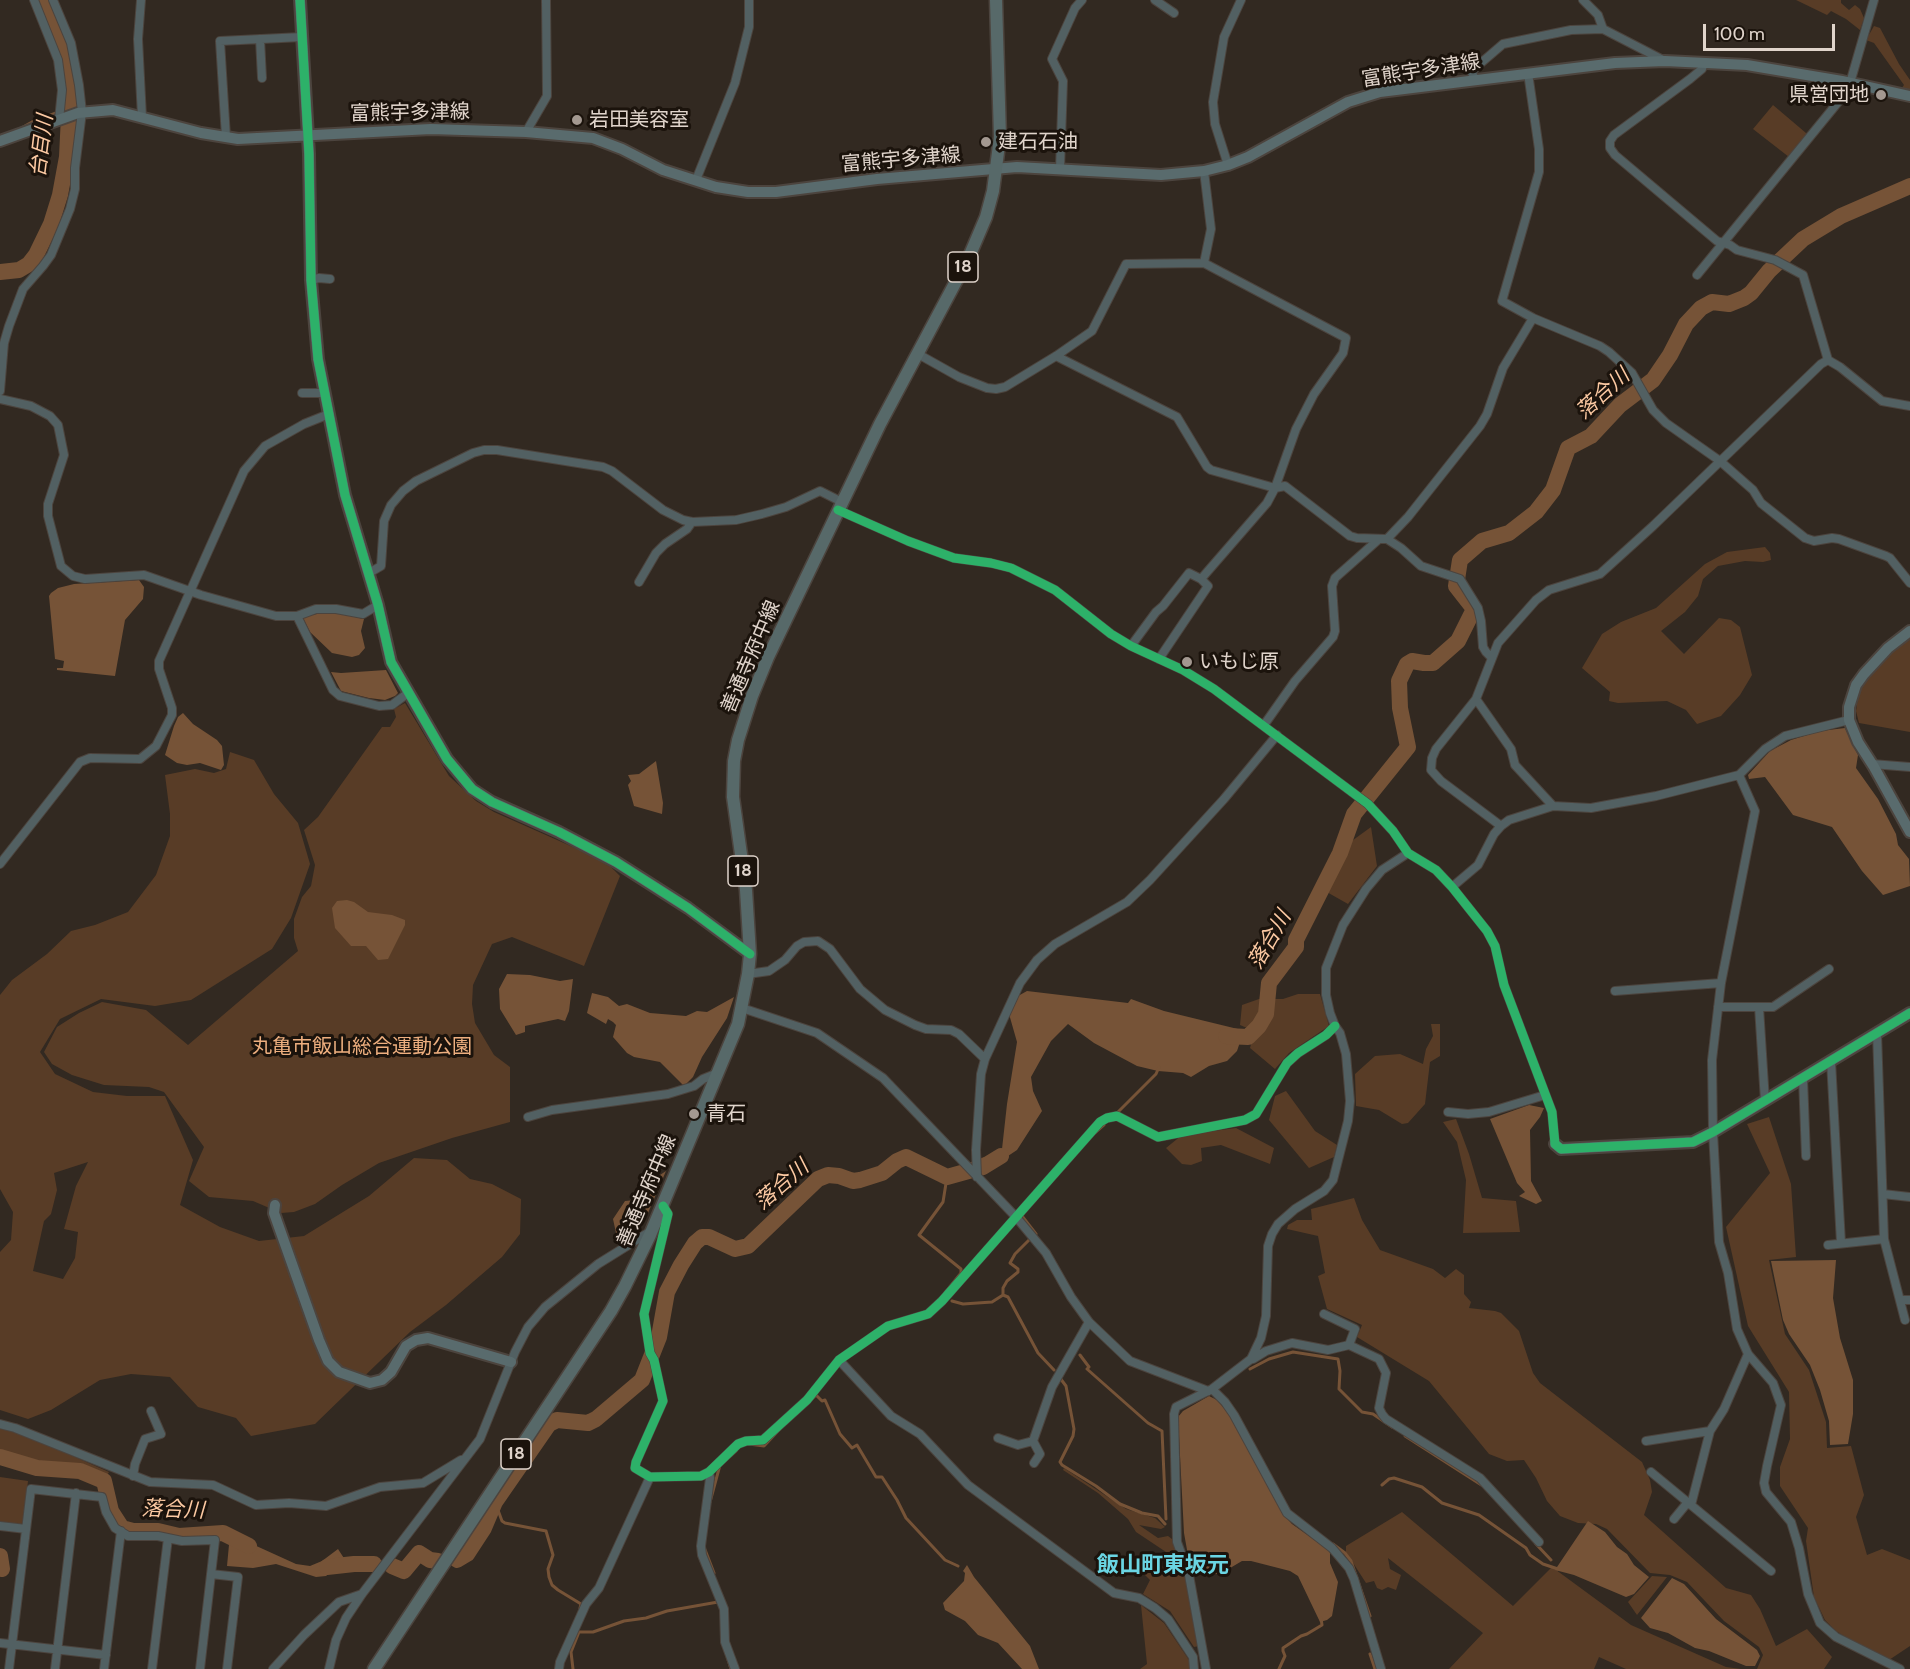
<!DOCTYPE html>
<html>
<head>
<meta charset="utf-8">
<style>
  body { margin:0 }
  #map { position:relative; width:1910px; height:1669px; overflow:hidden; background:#322921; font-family:Cabin,sans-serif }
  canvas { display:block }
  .scale { position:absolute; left:1703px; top:24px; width:132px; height:27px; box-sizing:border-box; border:3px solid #e0d4cb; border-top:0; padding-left:8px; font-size:18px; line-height:21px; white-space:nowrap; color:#e0d4cb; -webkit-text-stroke:4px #1b130c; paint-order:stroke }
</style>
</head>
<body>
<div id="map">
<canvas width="1910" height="1669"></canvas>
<div class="scale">100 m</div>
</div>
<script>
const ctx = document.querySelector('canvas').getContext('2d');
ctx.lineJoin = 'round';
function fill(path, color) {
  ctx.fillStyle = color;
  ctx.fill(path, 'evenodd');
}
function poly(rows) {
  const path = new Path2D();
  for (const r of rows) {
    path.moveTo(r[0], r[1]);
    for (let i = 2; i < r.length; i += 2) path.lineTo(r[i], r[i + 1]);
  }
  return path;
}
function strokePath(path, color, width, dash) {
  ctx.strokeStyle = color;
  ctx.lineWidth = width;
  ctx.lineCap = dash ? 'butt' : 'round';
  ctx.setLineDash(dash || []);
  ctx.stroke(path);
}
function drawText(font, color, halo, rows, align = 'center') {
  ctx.font = font + ' Cabin,"Noto Sans JP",sans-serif';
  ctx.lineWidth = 6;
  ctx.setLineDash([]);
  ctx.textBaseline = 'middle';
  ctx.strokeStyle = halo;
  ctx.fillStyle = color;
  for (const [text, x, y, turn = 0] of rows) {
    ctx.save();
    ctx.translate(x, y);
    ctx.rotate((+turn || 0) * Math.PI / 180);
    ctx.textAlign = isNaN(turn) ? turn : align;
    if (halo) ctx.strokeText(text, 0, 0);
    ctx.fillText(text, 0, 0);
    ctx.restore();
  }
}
fill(poly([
  [1796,0,1841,0,1841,3,1849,10,1855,5,1860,9,1864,18,1860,30,1846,19,1831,11,1827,15],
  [1874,26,1880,28,1899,64,1910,80,1910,92,1901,89,1904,85,1874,43,1866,40],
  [1773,105,1806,133,1807,135,1789,157,1753,129],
  [1765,547,1770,553,1771,560,1763,562,1745,561,1718,566,1703,579,1698,596,1685,612,1661,631,1684,654,1719,618,1731,620,1740,627,1752,675,1740,695,1721,716,1697,724,1686,710,1667,701,1618,703,1609,701,1610,692,1582,668,1602,634,1621,622,1656,608,1705,564,1727,552],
  [1910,638,1910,732,1859,723,1856,711,1859,690,1870,674,1889,655],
  [405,703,449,776,476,801,494,812,591,855,611,867,620,876,584,966,512,937,492,944,473,985,472,1004,475,1023,494,1055,510,1067,510,1122,452,1138,379,1163,342,1185,315,1204,294,1212,281,1213,253,1201,209,1197,189,1181,204,1147,164,1092,149,1087,104,1085,72,1075,52,1064,44,1052,57,1027,79,1013,102,1002,146,1010,188,1045,298,951,294,938,294,919,302,897,311,886,315,865,304,830,318,817,382,727,390,727,396,717,394,709],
  [230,752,254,760,274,794,298,823,310,864,291,918,272,949,191,1000,155,1006,101,999,60,1019,40,1052,55,1074,93,1092,127,1096,165,1096,193,1160,180,1205,220,1227,259,1241,304,1236,369,1196,414,1158,447,1160,470,1179,492,1184,521,1199,520,1234,502,1257,446,1305,410,1332,315,1424,251,1436,236,1418,198,1407,170,1377,131,1374,100,1380,51,1410,28,1419,0,1410,0,1252,11,1240,13,1212,0,1189,0,995,12,980,47,954,71,931,95,925,128,912,156,875,170,836,170,814,165,775,195,769,214,773,226,769],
  [88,1162,76,1186,64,1229,78,1232,75,1258,63,1279,33,1271,44,1221,51,1214,57,1190,54,1173],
  [1371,827,1377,866,1348,904,1325,891,1349,843],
  [1298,994,1320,994,1329,1026,1289,1053,1275,1069,1250,1048,1252,1041,1247,1028,1240,1025,1242,1005,1259,999,1283,999],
  [1431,1024,1440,1024,1440,1056,1430,1062,1425,1104,1408,1123,1402,1124,1379,1110,1356,1106,1355,1074,1375,1056,1400,1054,1423,1064,1426,1049,1433,1036],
  [1286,1091,1315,1131,1337,1145,1334,1157,1309,1168,1269,1120,1275,1096],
  [1769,1117,1791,1184,1796,1257,1769,1260,1785,1334,1809,1370,1826,1422,1827,1448,1851,1446,1864,1495,1856,1517,1867,1555,1882,1549,1910,1560,1910,1646,1886,1662,1836,1631,1825,1620,1814,1597,1806,1541,1808,1528,1780,1486,1780,1467,1790,1439,1789,1392,1748,1326,1726,1227,1770,1173,1747,1124],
  [1456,1119,1469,1154,1482,1198,1516,1201,1520,1232,1463,1233,1466,1180,1457,1142,1443,1122],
  [1236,1128,1274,1148,1270,1164,1221,1145,1201,1148,1202,1161,1191,1165,1182,1164,1166,1148,1182,1135],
  [1354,1198,1362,1220,1380,1250,1433,1269,1445,1278,1456,1269,1464,1275,1464,1294,1471,1302,1469,1308,1495,1311,1501,1313,1519,1331,1533,1373,1540,1383,1642,1462,1650,1480,1652,1492,1644,1515,1726,1588,1751,1595,1760,1609,1776,1646,1807,1629,1832,1657,1824,1669,1757,1669,1763,1655,1759,1647,1724,1621,1687,1582,1670,1575,1650,1573,1607,1529,1596,1524,1578,1523,1560,1516,1547,1501,1536,1478,1524,1460,1507,1461,1489,1454,1429,1381,1357,1337,1362,1325,1327,1309,1318,1276,1325,1273,1318,1236,1287,1229,1288,1225,1297,1220,1312,1220,1311,1209],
  [0,1427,14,1430,109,1472,105,1479,81,1469,36,1465,0,1456],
  [1064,1468,1126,1509,1155,1518,1165,1527,1161,1529,1139,1525,1158,1538,1168,1536,1172,1539,1187,1584,1199,1646,1194,1647,1170,1611,1143,1594,1150,1580,1142,1572,1147,1565,1160,1567,1173,1563,1175,1558,1136,1532,1128,1519,1098,1493,1063,1470],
  [0,1477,28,1481,23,1523,19,1525,0,1523],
  [1402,1512,1513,1606,1552,1567,1631,1625,1726,1667,1741,1669,1626,1669,1599,1657,1594,1669,1449,1669,1483,1633,1388,1558,1390,1569,1401,1575,1396,1590,1388,1587,1382,1590,1377,1588,1374,1581,1366,1583,1346,1552,1346,1546],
  [1652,1576,1667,1577,1637,1615,1628,1602],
  [1141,1605,1164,1623,1189,1660,1190,1669,1140,1669,1147,1664]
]), '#583c26');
fill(poly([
  [139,580,144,587,143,599,125,620,115,676,57,670,57,668,63,668,64,661,55,659,49,596,51,593,58,588,74,584],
  [324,613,337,613,364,619,361,631,365,648,359,655,352,657,332,653,310,632,302,616],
  [386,670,398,693,395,696,385,700,369,698,341,691,331,672,341,673],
  [183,713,193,724,217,740,222,746,224,765,221,770,200,763,187,765,177,763,165,755,174,726,178,717],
  [1845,728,1858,755,1856,768,1878,799,1896,834,1898,845,1909,859,1910,886,1883,895,1862,871,1832,827,1793,815,1765,777,1749,779,1748,775,1770,751,1791,740,1820,731],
  [656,761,663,803,662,814,634,806,628,785,631,781,628,775,639,774],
  [347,900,354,902,368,912,392,915,405,920,405,925,388,959,378,960,366,946,351,946,335,928,332,908,337,901],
  [507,974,530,975,560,981,573,979,569,1011,565,1021,558,1019,525,1026,525,1032,516,1035,500,1009,499,989],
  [1027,991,1128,1003,1131,999,1164,1011,1246,1031,1248,1039,1240,1042,1237,1051,1227,1061,1209,1066,1191,1077,1183,1073,1158,1071,1137,1066,1094,1043,1068,1024,1051,1041,1031,1077,1033,1091,1042,1111,1017,1150,1002,1160,983,1169,981,1158,999,1154,1002,1149,1007,1104,1017,1042,1009,1014,1018,996],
  [592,993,608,997,619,1006,627,1004,650,1013,686,1016,697,1011,707,1012,734,997,727,1018,702,1057,693,1077,684,1086,660,1062,634,1057,627,1053,613,1037,616,1025,613,1022,608,1019,606,1024,587,1013],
  [1529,1105,1544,1108,1540,1117,1530,1130,1531,1181,1542,1201,1536,1204,1519,1196,1525,1192,1517,1183,1490,1119],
  [666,1171,645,1220,632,1234,624,1232,616,1233,613,1219,625,1201,635,1200,639,1191,648,1183,657,1180,660,1175],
  [1836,1260,1833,1298,1840,1338,1853,1380,1853,1414,1848,1444,1830,1445,1829,1421,1820,1390,1810,1365,1789,1334,1783,1320,1771,1261],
  [1209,1396,1217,1400,1229,1414,1283,1514,1292,1524,1330,1551,1330,1563,1338,1582,1332,1616,1327,1620,1320,1622,1298,1576,1290,1571,1251,1561,1242,1561,1220,1574,1199,1574,1190,1567,1193,1562,1189,1561,1184,1533,1178,1417,1183,1411],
  [1588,1521,1605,1532,1617,1547,1627,1554,1634,1565,1649,1577,1634,1594,1626,1597,1574,1575,1555,1570],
  [230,1534,296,1564,310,1566,322,1561,338,1549,351,1569,333,1570,326,1576,316,1577,276,1564,253,1568,227,1566],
  [967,1565,974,1577,1030,1646,1039,1669,1022,1669,998,1643,978,1635,965,1621,945,1610,943,1603,964,1581,965,1573,963,1571],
  [1672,1578,1684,1584,1716,1619,1757,1650,1760,1656,1755,1666,1746,1666,1709,1651,1695,1648,1668,1633,1650,1628,1641,1618]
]), '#765337');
strokePath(poly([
  [63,109,69,105],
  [16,131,32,122,56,113],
  [1118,1112,1156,1074,1159,1067],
  [1095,1133,1104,1125],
  [1023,1214,1022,1216,1036,1234],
  [944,1294,961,1273,961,1269,919,1235,943,1202,947,1177],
  [1003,1295,1003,1288,1007,1281,1018,1272,1018,1269,1010,1263,1015,1254,1029,1240],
  [952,1301,963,1304,992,1302,1003,1295,1008,1297,1038,1353,1054,1370],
  [1080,1355,1089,1367,1087,1369,1148,1423,1162,1431,1166,1519],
  [1250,1369,1269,1359,1293,1352,1338,1359,1340,1371,1339,1389,1362,1412,1373,1414,1392,1427],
  [1060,1378,1066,1386,1074,1429,1073,1436,1060,1462,1062,1465,1096,1486,1120,1504,1142,1513,1158,1516,1165,1524],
  [811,1400,816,1395,822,1401,825,1400,840,1434,852,1448,857,1445,876,1477,882,1477,897,1500,906,1518,945,1560,958,1566],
  [1405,1436,1483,1486],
  [749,1444,764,1446,780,1429],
  [725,1461,736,1451],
  [1382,1485,1389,1479,1394,1478,1422,1487,1442,1503,1479,1515,1526,1548,1530,1555,1543,1564,1558,1569],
  [495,1502,502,1521,505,1523,546,1531,553,1555,548,1569,549,1577,552,1585,558,1590,581,1604,580,1608],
  [710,1502,720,1465],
  [1333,1544,1345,1553,1351,1561,1370,1616],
  [1536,1544,1551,1560],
  [704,1547,714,1573],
  [0,1571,2,1569],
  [722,1640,731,1669],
  [1370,1654,1375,1669],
  [573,1669,571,1652,579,1632,593,1632,624,1621,646,1618,667,1611,718,1602],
  [1279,1669,1285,1656,1283,1651,1283,1648,1301,1636,1307,1634,1322,1625,1321,1618]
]), '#765337', 3);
strokePath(poly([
  [0,272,19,270,29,264,36,255,51,224,60,195,67,157,70,95,66,60,44,0],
  [1226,1036,1248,1037,1259,1026,1266,1014,1269,983,1296,947,1296,940,1340,853,1354,814,1408,747,1400,708,1399,681,1407,664,1412,661,1424,663,1433,663,1458,641,1474,609,1456,586,1460,560,1482,541,1509,533,1536,512,1553,490,1568,448,1591,436,1620,405,1653,380,1670,355,1686,324,1701,308,1712,302,1729,304,1744,298,1751,293,1769,271,1803,239,1841,216,1910,186],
  [0,1457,37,1468,80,1471,104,1481,111,1511,122,1528,133,1531,158,1531,179,1536,223,1533,249,1546],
  [0,1556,2,1569],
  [457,1560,467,1554,484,1528,495,1502,549,1424,557,1420,588,1423,596,1419,642,1380,659,1337,667,1292,681,1265,695,1243,702,1237,709,1237,735,1249,748,1246,818,1179,828,1175,839,1176,853,1181,860,1180,882,1173,897,1161,906,1157,947,1177,983,1167,1001,1156],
  [392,1566,404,1571,419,1553,430,1560,438,1561],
  [327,1567,354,1564,374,1564]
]), '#765337', 16);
const street = poly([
  [34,0,58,60,62,90,59,120],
  [141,0,138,39,142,117],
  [1155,0,1174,13],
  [1583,0,1598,15,1603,29],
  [260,39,262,78],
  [1704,62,1702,69,1690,79,1614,135,1610,141,1610,148,1615,155,1717,241,1730,245,1737,250,1775,260,1803,275,1828,360,1840,367,1882,401,1910,406],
  [1528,73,1539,149,1539,172,1502,301,1533,318,1600,346,1609,352,1632,373,1653,410,1666,423,1720,461,1753,490,1761,503,1805,538,1814,541,1832,538,1839,539,1886,556,1890,558,1910,583],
  [1475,79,1472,73,1475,68,1503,44,1571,30,1603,29,1665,61],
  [526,132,547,96,546,0],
  [226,137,220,41,302,37],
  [1228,165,1215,124,1213,102,1224,37,1241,0],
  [1060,169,1063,81,1052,59,1075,8,1082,0],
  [696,180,735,83,749,27,749,0],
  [1204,263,1211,229,1204,171],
  [1697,275,1848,90,1874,0],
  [311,280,319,278,330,279],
  [918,354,959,377,987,388,996,389,1005,387,1056,356,1092,331,1126,264,1204,263,1346,338,1343,353,1314,394,1296,429,1275,488,1267,503,1201,579,1189,573,1163,606,1156,612,1131,646],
  [1056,356,1177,417,1207,467,1211,470,1275,488,1285,486,1350,536,1357,538,1387,539,1401,548,1421,566,1460,579,1478,608,1481,621,1483,647,1486,652,1492,658],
  [0,391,4,343,9,326,23,289,43,266,51,255,70,209,75,189,75,168,82,112,79,85,71,43,53,0],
  [302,393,325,393],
  [0,399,31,406,50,416,58,425,64,455,48,504,48,516,61,566,73,576,85,579,144,575,201,595,276,616,297,616,316,609,336,609,363,614,378,605],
  [838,510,908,541,954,558,991,563,1011,568,1055,590,1111,634,1131,646,1183,670,1214,689,1368,804,1393,831,1408,853,1436,870,1452,887,1487,931,1495,946,1504,985,1552,1112,1555,1144],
  [1387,539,1408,517,1480,426,1487,414,1503,368,1533,318],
  [369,573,381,566,384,521,391,505,403,491,416,481,473,453,484,450,497,450,603,467,612,471,663,510,683,520,692,522,736,520,762,514,786,507,820,491,842,502],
  [639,582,656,553,665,544,687,529,692,522],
  [297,616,333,690,340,696,379,706,392,705,408,693],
  [1159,659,1208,586,1201,579],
  [1476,699,1511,749,1515,765,1553,806],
  [1264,725,1295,681,1333,637,1335,631,1332,586,1335,578,1379,539],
  [1872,764,1910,767],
  [1739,775,1755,811,1721,983,1712,1060,1713,1132,1719,1242,1728,1273,1737,1329,1748,1354,1773,1383,1781,1405,1767,1466,1764,1483,1766,1492,1791,1522,1799,1548,1808,1594,1820,1623,1836,1637,1900,1669],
  [1501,826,1441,781,1431,770,1432,758,1436,749,1476,699,1498,643,1536,600,1549,590,1600,574,1653,526,1821,364,1828,360],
  [0,864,80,762,90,758,140,759,156,746,172,715,172,708,159,669,159,661,244,471,265,446,304,424,329,414],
  [1452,887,1478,865,1494,834,1501,826,1509,820,1553,806,1591,808,1656,796,1739,775,1765,749,1785,736,1849,720],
  [748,974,769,971,785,960,797,946,804,942,818,941,830,949,860,989,885,1010,915,1025,926,1029,951,1030,959,1034,985,1059],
  [1615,991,1721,983],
  [1718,1007,1773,1007,1829,969],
  [1759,1007,1765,1101],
  [742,1008,817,1033,883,1078,1016,1217,1046,1253,1071,1297,1089,1322,1130,1361,1208,1391],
  [1877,1033,1884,1239,1905,1320],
  [1831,1061,1841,1243],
  [1803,1078,1806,1156],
  [1448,1112,1468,1114,1489,1112,1545,1095],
  [528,1117,552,1110,668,1094,694,1086,703,1079,718,1073],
  [977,1177,976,1150,981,1074,985,1059,1020,983,1037,960,1055,944,1127,902,1150,880,1224,799,1277,735],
  [1883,1194,1910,1197],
  [663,1206,668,1214,644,1314,650,1353,654,1360,663,1401,636,1462,635,1468,650,1477,701,1476,709,1472,738,1444,746,1441,763,1440,807,1400,839,1360,888,1326,928,1314,942,1301,1100,1122,1107,1118,1117,1116,1158,1137,1245,1120,1256,1114,1287,1063,1298,1053,1326,1035,1335,1026],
  [1828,1245,1884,1239],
  [1900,1300,1910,1300],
  [1324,1314,1355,1329,1349,1345],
  [1253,1359,1266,1351,1292,1343,1328,1350,1349,1345,1379,1359,1386,1373,1379,1408,1382,1414,1386,1419,1480,1478,1539,1542],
  [839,1360,891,1416,920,1434,968,1485,1114,1593,1139,1598,1155,1608,1168,1619,1193,1657,1194,1669],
  [1212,1389,1225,1402,1234,1415,1287,1513,1332,1548,1349,1568,1354,1579,1381,1669],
  [0,1424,15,1428,150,1482,213,1485,256,1505,289,1503,326,1506,380,1487,423,1483,461,1460],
  [998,1438,1018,1445,1033,1441],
  [1646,1441,1710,1431,1724,1409,1748,1354],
  [1034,1463,1040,1454,1033,1441,1052,1387,1089,1322],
  [709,1472,710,1478,701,1546,702,1555,724,1609,725,1642,735,1669],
  [1651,1472,1771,1571],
  [133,1476,135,1464,145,1439,161,1434,151,1411],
  [1691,1505,1710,1431],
  [1674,1519,1688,1502],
  [0,1526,26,1529],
  [211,1574,238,1577,227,1669],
  [0,1643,106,1655],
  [9,1669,31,1489,102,1497,106,1512,115,1528,128,1536,158,1536,182,1541,215,1540,200,1669],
  [55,1669,76,1493],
  [104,1669,121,1531],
  [152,1669,168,1538],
  [273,1669,304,1635,339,1602,362,1594],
  [329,1669,336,1640,346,1618,362,1594,480,1439,515,1352,528,1327,545,1307,598,1264,651,1231],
  [559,1669,560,1662,586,1604,599,1588,650,1477],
  [1206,1669,1189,1575,1177,1542,1174,1414,1176,1407,1212,1389,1251,1359,1261,1338,1266,1316,1268,1246,1272,1234,1278,1224,1295,1209,1324,1191,1333,1180,1348,1121,1350,1101,1346,1054,1340,1033,1335,1026,1330,1013,1326,995,1326,968,1343,925,1366,889,1382,870,1408,853]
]);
const secondary = poly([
  [300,0,309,154,311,280,318,359,345,495,378,605,391,662,447,759,472,789,492,802,559,832,616,862,688,908,750,954],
  [0,141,78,113,113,110,201,133,238,139,431,129,526,132,593,138,622,149,663,170,716,187,748,192,776,192,877,179,1017,167,1161,175,1204,171,1228,165,1248,157,1348,102,1380,92,1615,63,1665,61,1747,65,1842,81,1910,96],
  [1910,631,1888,648,1864,674,1856,685,1849,707,1849,720,1858,742,1874,767,1910,832],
  [1555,1144,1561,1149,1693,1142,1713,1132,1910,1013],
  [275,1205,274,1213,319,1340,328,1361,339,1372,370,1383,382,1380,391,1372,406,1346,416,1340,428,1338,511,1362]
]);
const primary = poly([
  [374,1669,611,1311,625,1286,650,1235,738,1024,748,974,750,954,746,890,733,797,734,761,738,740,752,696,768,657,880,424,969,257,986,217,993,191,1000,137,996,0]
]);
strokePath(street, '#4c443e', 10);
strokePath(secondary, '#4c443e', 14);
strokePath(primary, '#4c443e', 15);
strokePath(street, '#526062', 8);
strokePath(secondary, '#596b6d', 10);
strokePath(primary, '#576969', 12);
strokePath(poly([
  [300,0,309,154,311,280,318,359,345,495,378,605,391,662,447,759,472,789,492,802,559,832,616,862,688,908,750,954],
  [838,510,908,541,954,558,991,563,1011,568,1055,590,1111,634,1131,646,1183,670,1214,689,1368,804,1393,831,1408,853,1436,870,1452,887,1487,931,1495,946,1504,985,1552,1112,1555,1144,1561,1149,1693,1142,1713,1132,1910,1013],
  [663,1206,668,1214,644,1314,650,1353,654,1360,663,1401,636,1462,635,1468,650,1477,701,1476,709,1472,738,1444,746,1441,763,1440,807,1400,839,1360,888,1326,928,1314,942,1301,1100,1122,1107,1118,1117,1116,1158,1137,1245,1120,1256,1114,1287,1063,1298,1053,1326,1035,1335,1026]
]), '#2db169', 9);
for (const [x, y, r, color] of [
  [1881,95,6,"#a39890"],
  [577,120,6,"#a39890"],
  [986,142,6,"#a39890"],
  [1187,662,6,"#a39890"],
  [694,1114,6,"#a39890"]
]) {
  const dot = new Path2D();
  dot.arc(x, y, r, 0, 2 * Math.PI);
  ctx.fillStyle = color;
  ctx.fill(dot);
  strokePath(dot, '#1b130c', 2);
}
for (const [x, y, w] of [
  [963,267,30],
  [743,871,30],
  [516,1454,30]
]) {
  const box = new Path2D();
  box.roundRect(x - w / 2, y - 15, w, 30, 4.5);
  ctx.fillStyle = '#1b130c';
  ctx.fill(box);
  strokePath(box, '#e0d4cb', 1.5);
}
drawText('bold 18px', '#e0d4cb', null, [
  ["18",963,267],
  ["18",743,871],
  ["18",516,1454]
]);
drawText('20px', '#e0d4cb', '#1b130c', [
  ["富熊宇多津線",1421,71,-9],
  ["富熊宇多津線",410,113,-1],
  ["富熊宇多津線",901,160,-5],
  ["善通寺府中線",751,657,-67],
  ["善通寺府中線",647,1191,-67]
]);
drawText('20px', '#e0d4cb', '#1b130c', [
  ["県営団地",1869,95,"right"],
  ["岩田美容室",589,120],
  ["建石石油",998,142],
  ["いもじ原",1199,662],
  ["青石",706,1114]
], 'left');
drawText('20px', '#eeaf7f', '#1b130c', [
  ["丸亀市飯山総合運動公園",362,1047]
]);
drawText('italic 21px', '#fcc9a2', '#1b130c', [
  ["台目川",42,146,-83],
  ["落合川",1603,394,-42],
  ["落合川",1270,940,-60],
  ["落合川",782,1185,-41],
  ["落合川",173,1510,2]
]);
drawText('bold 22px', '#6ad5e3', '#1b130c', [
  ["飯山町東坂元",1163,1566]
]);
</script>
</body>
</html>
